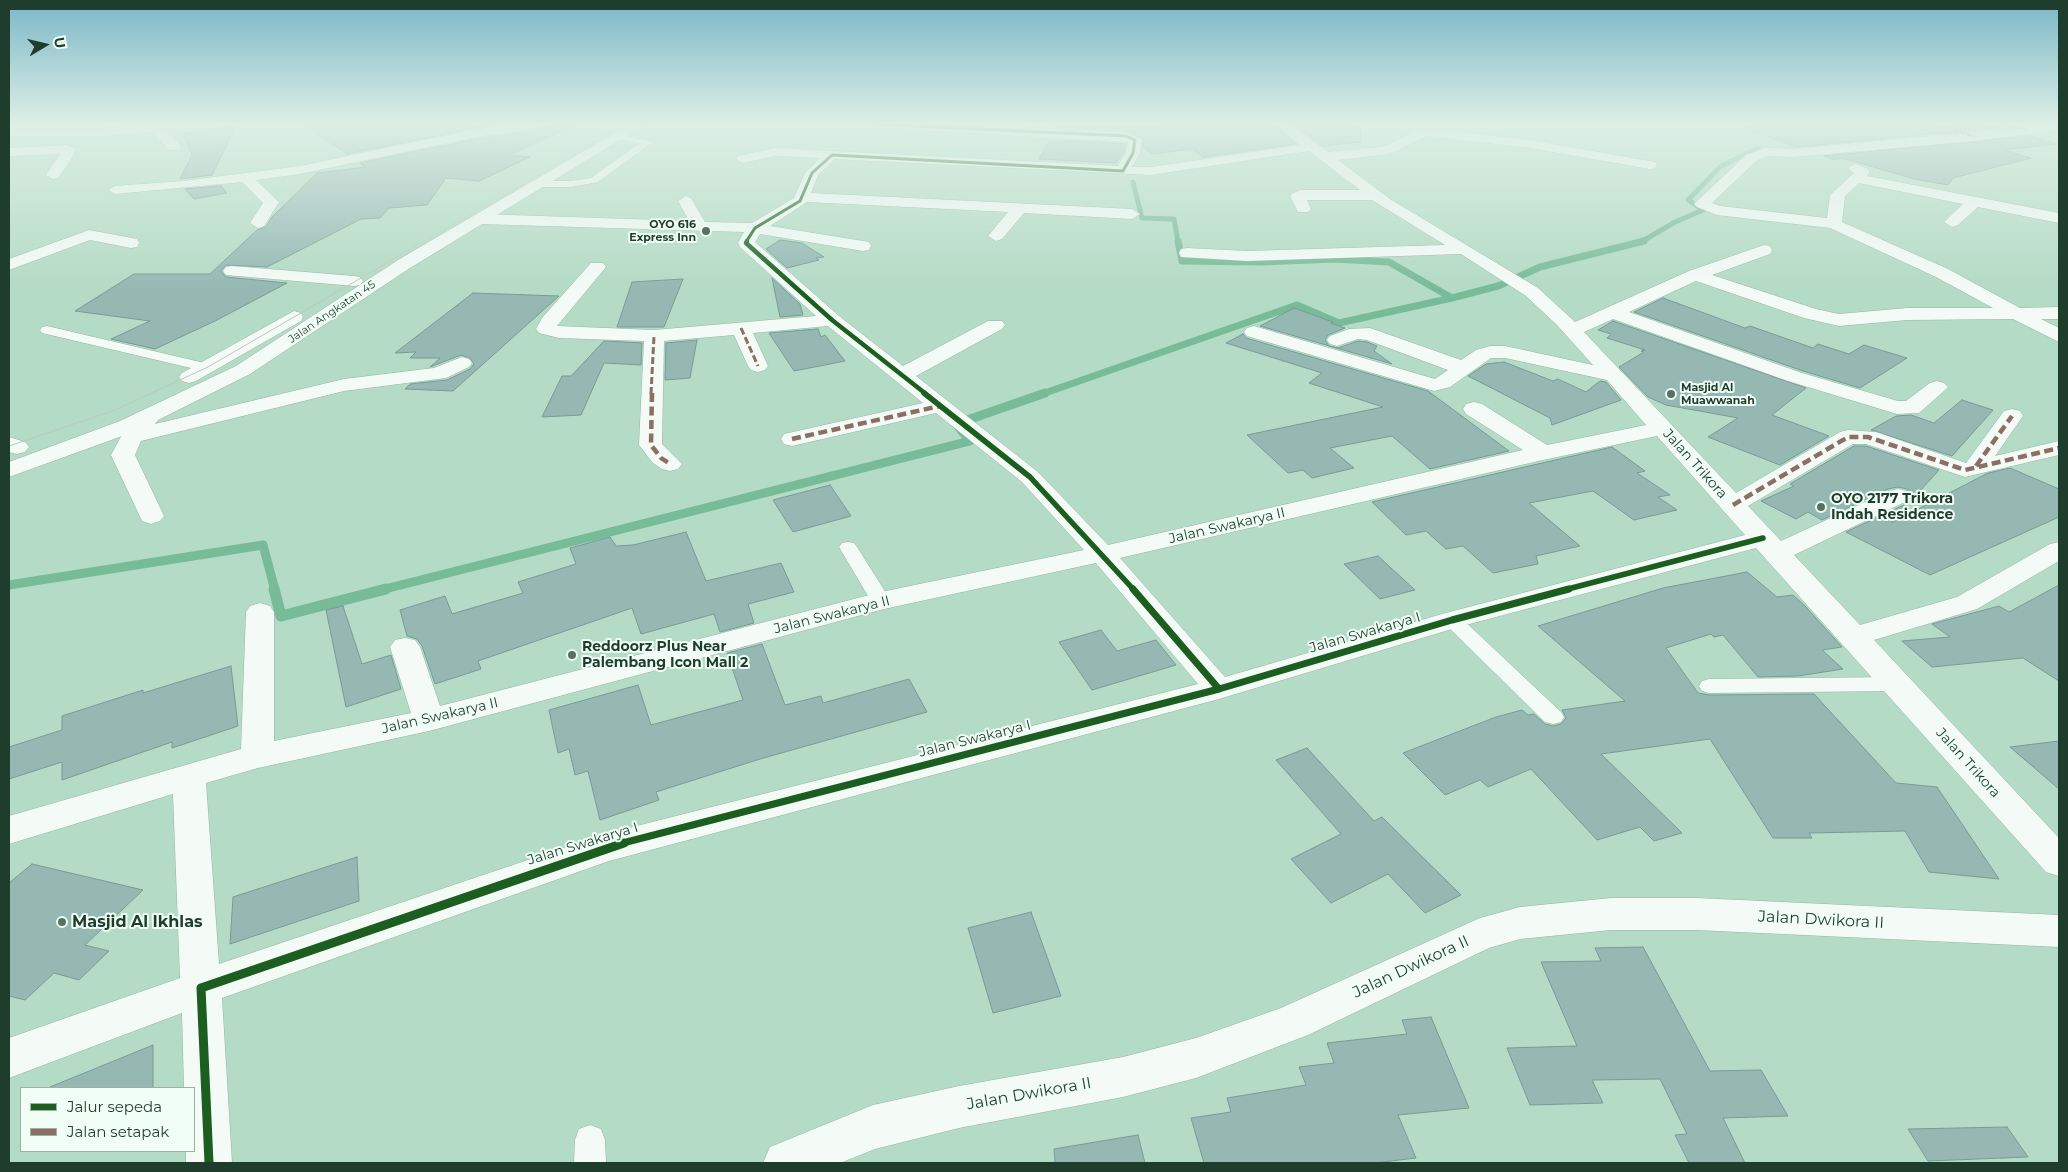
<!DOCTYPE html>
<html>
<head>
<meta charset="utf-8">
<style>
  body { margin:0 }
  #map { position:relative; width:2068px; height:1172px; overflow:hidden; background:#b4dbc5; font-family:Montserrat,sans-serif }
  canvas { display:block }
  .frame { position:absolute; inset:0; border:10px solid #1f3d2d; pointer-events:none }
  .legend { position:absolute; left:20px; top:1087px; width:175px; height:65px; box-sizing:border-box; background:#f0fef6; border:1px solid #9cb1a6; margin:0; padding:6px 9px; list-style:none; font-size:15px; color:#1f3d2d }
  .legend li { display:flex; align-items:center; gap:10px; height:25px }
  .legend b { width:25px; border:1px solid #9cb1a6 }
  .north { position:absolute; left:20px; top:20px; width:50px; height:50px; -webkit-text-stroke:4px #f0fef6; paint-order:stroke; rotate:81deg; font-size:14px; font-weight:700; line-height:20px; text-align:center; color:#1f3d2d }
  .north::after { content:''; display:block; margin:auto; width:18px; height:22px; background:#1f3d2d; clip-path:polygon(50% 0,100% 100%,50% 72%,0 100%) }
</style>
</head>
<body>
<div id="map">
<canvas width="2068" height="1172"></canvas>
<div class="frame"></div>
<ul class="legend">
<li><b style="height:6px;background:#1b5e20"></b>Jalur sepeda</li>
<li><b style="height:6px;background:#8d6e63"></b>Jalan setapak</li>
</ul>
<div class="north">U</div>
</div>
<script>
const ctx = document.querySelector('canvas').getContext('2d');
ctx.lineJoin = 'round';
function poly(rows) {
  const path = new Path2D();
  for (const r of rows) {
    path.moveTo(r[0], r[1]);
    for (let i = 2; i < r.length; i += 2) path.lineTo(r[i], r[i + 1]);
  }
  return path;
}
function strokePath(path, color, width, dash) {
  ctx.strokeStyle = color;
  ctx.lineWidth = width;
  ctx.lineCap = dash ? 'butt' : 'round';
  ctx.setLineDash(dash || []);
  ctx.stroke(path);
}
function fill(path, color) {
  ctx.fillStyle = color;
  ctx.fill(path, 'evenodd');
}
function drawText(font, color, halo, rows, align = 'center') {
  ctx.font = font + ' Montserrat,sans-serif';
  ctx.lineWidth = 4;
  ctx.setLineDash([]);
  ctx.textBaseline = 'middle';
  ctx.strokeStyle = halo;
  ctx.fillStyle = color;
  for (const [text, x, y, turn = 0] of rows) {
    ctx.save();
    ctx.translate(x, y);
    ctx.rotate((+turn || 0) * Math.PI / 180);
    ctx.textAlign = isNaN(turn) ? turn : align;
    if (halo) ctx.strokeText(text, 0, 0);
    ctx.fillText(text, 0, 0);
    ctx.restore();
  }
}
strokePath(poly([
  [1133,182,1142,218,1174,219,1178,242],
  [1641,242,1675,222,1703,210,1688,200,1721,166,1758,148]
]), '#78bb98', 5);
strokePath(poly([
  [1178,241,1182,261,1261,262,1335,259,1389,262,1452,298,1498,286,1540,267,1644,241],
  [1042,394,1297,305,1339,323,1452,298]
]), '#78bb98', 7);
strokePath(poly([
  [9,585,263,545,275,590],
  [381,590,970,441,956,424,1045,393]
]), '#78bb98', 9);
strokePath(poly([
  [274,589,281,616,386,589]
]), '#78bb98', 11);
const building = poly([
  [303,124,496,124,347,154,303,124],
  [547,124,577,124,510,155,530,157,479,181,446,178,427,205,389,208,380,218,361,219,267,267,226,265,221,271,226,277,287,283,215,321,155,349,111,339,150,321,75,311,134,274,210,274,257,230,266,227,272,217,317,173,366,167,360,163,476,139,539,130,547,124],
  [1059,124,1155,128,1148,124,1273,124,1296,144,1203,157,1192,149,1152,154,1143,147,1143,138,1127,130,1058,127,1059,124],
  [1293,124,1360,124,1361,142,1323,146,1293,124],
  [1745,124,1991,124,2002,127,1797,147,1744,128,1745,124],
  [236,126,212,175,180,179,192,155,183,134,236,126],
  [2030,136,2057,144,2003,150,2031,158,1953,178,1948,185,1914,179,1843,158,1834,160,1824,156,2030,136],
  [1050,140,1126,144,1124,152,1116,163,1039,159,1050,140],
  [221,186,227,193,194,199,185,189,221,186],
  [780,240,802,243,824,257,816,258,819,260,787,268,766,249,780,240],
  [772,278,800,304,803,315,780,317,772,278],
  [683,279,664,327,617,327,632,282,683,279],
  [473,293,559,296,453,391,405,389,410,384,447,380,470,369,474,364,470,358,461,355,430,367,440,358,410,358,416,352,395,353,473,293],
  [1663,298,1745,328,1750,326,1813,348,1818,344,1849,354,1864,345,1907,358,1860,388,1803,371,1634,312,1663,298],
  [1294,308,1333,322,1331,323,1345,328,1328,335,1325,340,1329,346,1338,348,1358,341,1367,342,1377,346,1374,351,1392,364,1260,326,1294,308],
  [1613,321,1806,388,1772,415,1829,436,1780,465,1708,437,1738,418,1666,405,1648,397,1619,367,1644,352,1641,351,1645,350,1607,338,1611,334,1598,330,1613,321],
  [818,329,821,337,825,335,845,361,794,371,769,333,818,329],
  [1243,334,1246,338,1428,391,1509,451,1430,469,1392,436,1330,448,1354,468,1312,478,1303,470,1288,473,1247,435,1383,407,1309,383,1322,373,1226,343,1243,334],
  [697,340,690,378,665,380,666,343,697,340],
  [604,341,642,343,641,365,604,363,581,415,542,417,562,376,571,376,604,341],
  [1504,362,1553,381,1558,379,1586,392,1600,381,1606,382,1621,400,1552,425,1550,418,1468,376,1486,364,1504,362],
  [1962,400,1993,410,1952,456,1871,430,1896,416,1911,415,1934,423,1962,400],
  [1854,446,1866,446,1939,470,1891,523,1988,473,2010,468,2059,489,2059,517,1930,575,1846,532,1908,503,1912,495,1907,489,1898,487,1888,489,1822,520,1808,512,1796,519,1761,501,1794,486,1790,484,1854,446],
  [1612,447,1645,471,1637,473,1670,495,1658,497,1677,510,1634,520,1593,491,1529,503,1580,546,1536,556,1538,564,1493,573,1463,546,1446,549,1426,531,1406,535,1372,502,1612,447],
  [830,485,851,516,793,532,773,500,830,485],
  [686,532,706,581,781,563,794,592,748,604,754,623,720,632,714,614,641,634,632,608,478,661,481,669,435,684,422,646,417,639,407,636,400,610,445,596,452,614,523,593,518,582,576,564,570,548,610,537,616,546,633,545,686,532],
  [1378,556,1415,590,1380,599,1344,564,1378,556],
  [1747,572,1777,597,1793,595,1805,606,1842,647,1822,650,1843,669,1798,676,1758,677,1723,635,1714,637,1711,634,1666,648,1698,693,1709,695,1814,694,1896,783,1937,787,1999,879,1929,872,1905,831,1809,833,1812,838,1773,838,1710,739,1601,754,1682,833,1654,841,1640,827,1597,840,1531,769,1488,787,1480,780,1445,795,1403,753,1496,717,1522,710,1528,715,1534,714,1545,724,1553,726,1561,724,1566,718,1562,710,1625,701,1538,626,1663,588,1747,572],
  [2059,585,2059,681,2023,658,1932,667,1902,641,1950,637,1932,624,1999,606,2009,612,2059,585],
  [343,606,362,664,391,655,401,689,346,707,326,610,343,606],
  [1101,630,1117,651,1156,640,1176,665,1092,690,1059,642,1101,630],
  [762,644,785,705,821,696,823,703,909,679,927,712,760,759,656,792,659,800,600,820,588,771,575,775,569,749,558,753,549,710,638,685,651,725,743,700,727,653,762,644],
  [231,666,238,726,172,748,172,742,62,780,62,762,9,779,9,747,62,730,62,716,143,690,143,693,231,666],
  [2059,741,2059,789,2010,747,2059,741],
  [1307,748,1374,821,1382,817,1461,895,1425,913,1388,874,1331,903,1291,859,1341,834,1276,760,1307,748],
  [357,857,359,901,230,944,233,897,357,857],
  [32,864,143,890,85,945,109,951,79,980,54,973,25,1000,9,996,9,883,32,864],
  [1031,912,1061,996,993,1013,968,928,1031,912],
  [1643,947,1710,1071,1761,1070,1788,1116,1723,1118,1745,1163,1689,1163,1675,1135,1687,1134,1660,1079,1592,1080,1603,1103,1530,1105,1507,1048,1577,1046,1541,962,1601,961,1595,948,1643,947],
  [1431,1017,1469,1108,1398,1115,1416,1158,1375,1163,1204,1163,1191,1118,1231,1112,1227,1098,1306,1085,1299,1067,1334,1063,1327,1043,1407,1034,1402,1020,1431,1017],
  [153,1045,153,1088,50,1088,50,1087,153,1045],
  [2007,1127,2028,1157,1928,1161,1908,1129,2007,1127],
  [1138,1135,1145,1163,1055,1163,1054,1149,1138,1135]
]);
fill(building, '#95b8b3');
strokePath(building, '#779b96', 1);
const service = poly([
  [617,134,653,142,598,182,571,187,539,187,534,184,539,181,571,181,591,178,640,143,614,139,613,137,617,134],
  [47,326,213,365,215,368,208,372,42,333,40,330,42,327,47,326],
  [848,542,854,543,857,547,891,601,888,605,881,607,874,605,871,601,839,547,842,543,848,542],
  [1452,614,1459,616,1561,712,1564,717,1561,722,1553,724,1545,722,1445,624,1442,620,1445,616,1452,614],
  [1896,677,1903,679,1906,684,1903,689,1896,691,1709,693,1702,691,1699,686,1702,681,1709,679,1896,677],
  [590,1125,601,1129,605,1140,606,1163,574,1163,575,1140,579,1129,590,1125]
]);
const minor = poly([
  [156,124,161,125,179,144,181,147,179,150,169,150,153,132,106,136,9,136,9,128,106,128,156,124],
  [510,124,545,124,539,128,476,137,300,174,256,180,279,202,264,226,258,228,250,223,263,203,242,182,115,194,108,190,115,186,183,181,300,166,476,129,510,124],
  [870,124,961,124,1126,132,1142,140,1140,153,1132,167,1151,167,1300,145,1275,124,1289,124,1328,152,1382,147,1420,129,1425,124,1438,124,1434,129,1530,140,1655,162,1657,165,1655,168,1650,169,1530,148,1427,136,1390,154,1338,160,1390,199,1538,288,1575,322,1689,271,1764,245,1770,246,1772,250,1770,254,1712,275,1816,309,1839,314,1907,308,1993,308,1936,277,1830,228,1717,215,1697,207,1694,204,1746,155,1765,148,1793,149,2059,124,2059,130,1975,141,1793,157,1767,156,1756,161,1712,203,1720,206,1827,218,1830,195,1854,173,1848,168,1855,164,1868,169,1870,172,1867,176,2059,213,2059,223,1978,207,1958,225,1952,227,1944,222,1963,204,1859,183,1845,196,1842,222,1948,269,2020,308,2059,307,2059,319,2041,319,2059,328,2059,342,2013,319,1907,320,1839,326,1804,318,1696,281,1629,312,1802,373,1898,401,1906,401,1930,383,1937,381,1944,383,1948,387,1944,391,1919,413,1897,414,1788,381,1613,319,1584,332,1736,493,1840,432,1848,430,1876,432,1966,463,2004,411,2012,409,2020,411,2023,416,1995,456,2059,441,2059,455,1965,477,1866,444,1853,444,1748,506,1781,541,1889,491,1898,489,1907,491,1910,496,1907,501,1794,555,1860,625,1957,597,2050,544,2059,542,2059,561,1977,609,1874,640,2059,838,2059,876,2046,872,1756,548,1462,626,1219,699,609,861,222,998,232,1163,186,1163,186,1151,194,1151,194,1088,184,1088,182,1013,9,1078,9,1038,180,978,173,794,9,844,9,816,241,749,246,612,250,606,260,603,270,606,274,612,274,741,411,713,390,647,395,640,405,638,415,640,420,647,440,706,881,592,1084,550,1022,482,936,413,792,446,784,444,781,439,784,434,923,403,828,326,753,333,768,366,765,370,758,372,751,370,748,366,734,335,664,341,662,444,682,464,678,469,670,471,662,469,653,463,639,445,644,341,559,338,539,333,536,329,542,318,591,263,603,263,606,267,557,326,654,330,816,316,740,247,738,243,744,232,480,224,472,219,480,214,689,221,678,201,686,196,691,198,705,222,752,223,794,198,805,173,820,158,775,156,743,163,736,159,738,156,775,148,1118,166,1126,153,1128,142,876,128,870,124],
  [1309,151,1360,190,1301,190,1293,193,1290,196,1298,212,1308,212,1311,209,1307,200,1372,200,1445,245,1247,251,1187,248,1181,249,1179,253,1181,257,1247,261,1461,254,1526,296,1557,325,1593,365,1505,346,1490,346,1476,350,1461,360,1370,328,1349,329,1330,336,1327,340,1330,344,1337,346,1358,339,1367,340,1448,370,1435,379,1254,326,1247,328,1244,332,1247,336,1434,391,1450,387,1491,358,1505,358,1607,380,1646,425,1547,445,1482,404,1474,402,1466,404,1463,409,1466,414,1523,450,1108,545,1038,472,916,376,1002,329,1005,325,1002,321,988,321,903,366,839,316,755,242,760,234,863,251,869,250,871,246,869,242,863,241,770,226,807,202,1008,212,988,236,996,241,1002,239,1024,213,1132,219,1140,214,1132,209,811,193,818,175,835,159,1151,175,1309,151],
  [1657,436,1745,535,1442,614,1225,677,1120,558,1543,460,1657,436],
  [1096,563,1198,684,605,834,219,964,206,783,258,768,429,731,884,609,1096,563],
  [68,145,75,149,71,160,58,178,53,179,46,175,60,154,9,156,9,148,68,145],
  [89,230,137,239,139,243,137,247,131,248,90,240,9,270,9,259,89,230],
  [232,266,354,276,360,277,363,281,360,285,354,286,226,275,223,271,226,267,232,266],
  [462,357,469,359,472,363,469,367,446,378,344,391,141,441,135,455,164,516,160,521,151,524,142,521,111,455,124,431,143,410,151,408,159,410,162,415,155,424,344,379,434,368,462,357],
  [9,437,25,442,29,447,25,452,17,454,9,452,9,437],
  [1611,898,1697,898,2059,915,2059,947,1697,930,1611,930,1520,939,1489,948,1308,1035,1196,1078,1123,1097,959,1128,875,1149,840,1163,763,1163,770,1147,873,1105,959,1086,1123,1057,1196,1038,1281,1008,1480,918,1520,907,1611,898]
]);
const primary = poly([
  [630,124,646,124,410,268,250,374,136,431,9,477,9,462,120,421,236,366,398,260,630,124],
  [294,311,301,313,303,317,301,321,196,381,189,383,182,381,179,377,182,373,294,311]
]);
strokePath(service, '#96b5a4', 1);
strokePath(minor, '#96b5a4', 1);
strokePath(primary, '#96b5a4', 1);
fill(service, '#f4faf6');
fill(minor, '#f4faf6');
fill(primary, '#f4faf6');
strokePath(poly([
  [9,446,115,410,208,367,626,124]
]), '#bdc8c2', 1);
strokePath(poly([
  [1939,124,1975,137],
  [2003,124,2027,130]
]), '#8d6e63', 2.5, [5, 2.5]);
strokePath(poly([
  [741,328,758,366],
  [651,394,654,336]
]), '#8d6e63', 3, [7, 3]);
strokePath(poly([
  [652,393,651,445,661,458,670,464],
  [792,439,940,406],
  [1976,466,2012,416],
  [1733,505,1848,437,1868,437,1965,470,2059,448]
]), '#8d6e63', 4.5, [9, 4.5]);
strokePath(poly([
  [746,242,755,228,800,201,812,173,832,155,1123,171,1133,153,1135,140,1126,136,876,124]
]), '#1b5e20', 3);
strokePath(poly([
  [747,241,746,243,832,320,926,394]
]), '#1b5e20', 4.5);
strokePath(poly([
  [924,393,1030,477,1134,590],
  [1564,590,1763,538]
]), '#1b5e20', 5.5);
strokePath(poly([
  [1133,589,1219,689],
  [619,844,1219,689,1452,620,1569,589]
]), '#1b5e20', 7);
strokePath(poly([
  [209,1163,201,988,624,843]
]), '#1b5e20', 9);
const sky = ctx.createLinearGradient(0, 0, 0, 288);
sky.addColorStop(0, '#7bb7c8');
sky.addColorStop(0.43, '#ddefe5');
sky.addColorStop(1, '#ddefe500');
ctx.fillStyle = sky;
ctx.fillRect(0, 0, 2068, 288);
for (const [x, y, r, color] of [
  [706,231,5,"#537462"],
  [1671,394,5,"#537462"],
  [1821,507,5,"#537462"],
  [572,655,5,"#537462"],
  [62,922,5,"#537462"]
]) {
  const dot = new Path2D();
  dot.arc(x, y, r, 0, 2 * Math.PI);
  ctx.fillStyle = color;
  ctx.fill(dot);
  strokePath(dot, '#f0fef6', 2);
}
drawText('bold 11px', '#1f3d2d', '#f0fef6', [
  ["OYO 616",696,225],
  ["Express Inn",696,238],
  ["Masjid Al",1681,388,"left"],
  ["Muawwanah",1681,401,"left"]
], 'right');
drawText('11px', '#1f3d2d', '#f0fef6', [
  ["Jalan Angkatan 45",332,312,-34]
]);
drawText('14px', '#1f3d2d', '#f0fef6', [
  ["Jalan Trikora",1695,464,48],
  ["Jalan Swakarya II",1227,526,-13],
  ["Jalan Swakarya II",832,615,-14],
  ["Jalan Swakarya I",1365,633,-16],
  ["Jalan Swakarya II",440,716,-13],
  ["Jalan Swakarya I",975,739,-14],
  ["Jalan Trikora",1968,763,48],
  ["Jalan Swakarya I",583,844,-17]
]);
drawText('bold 14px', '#1f3d2d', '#f0fef6', [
  ["OYO 2177 Trikora",1831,499],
  ["Indah Residence",1831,515],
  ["Reddoorz Plus Near",582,647],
  ["Palembang Icon Mall 2",582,663]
], 'left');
drawText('16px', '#1f3d2d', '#f0fef6', [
  ["Jalan Dwikora II",1821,920,3],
  ["Jalan Dwikora II",1411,967,-25],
  ["Jalan Dwikora II",1029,1094,-10]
]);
drawText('bold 16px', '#1f3d2d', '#f0fef6', [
  ["Masjid Al Ikhlas",72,922]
], 'left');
</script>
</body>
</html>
